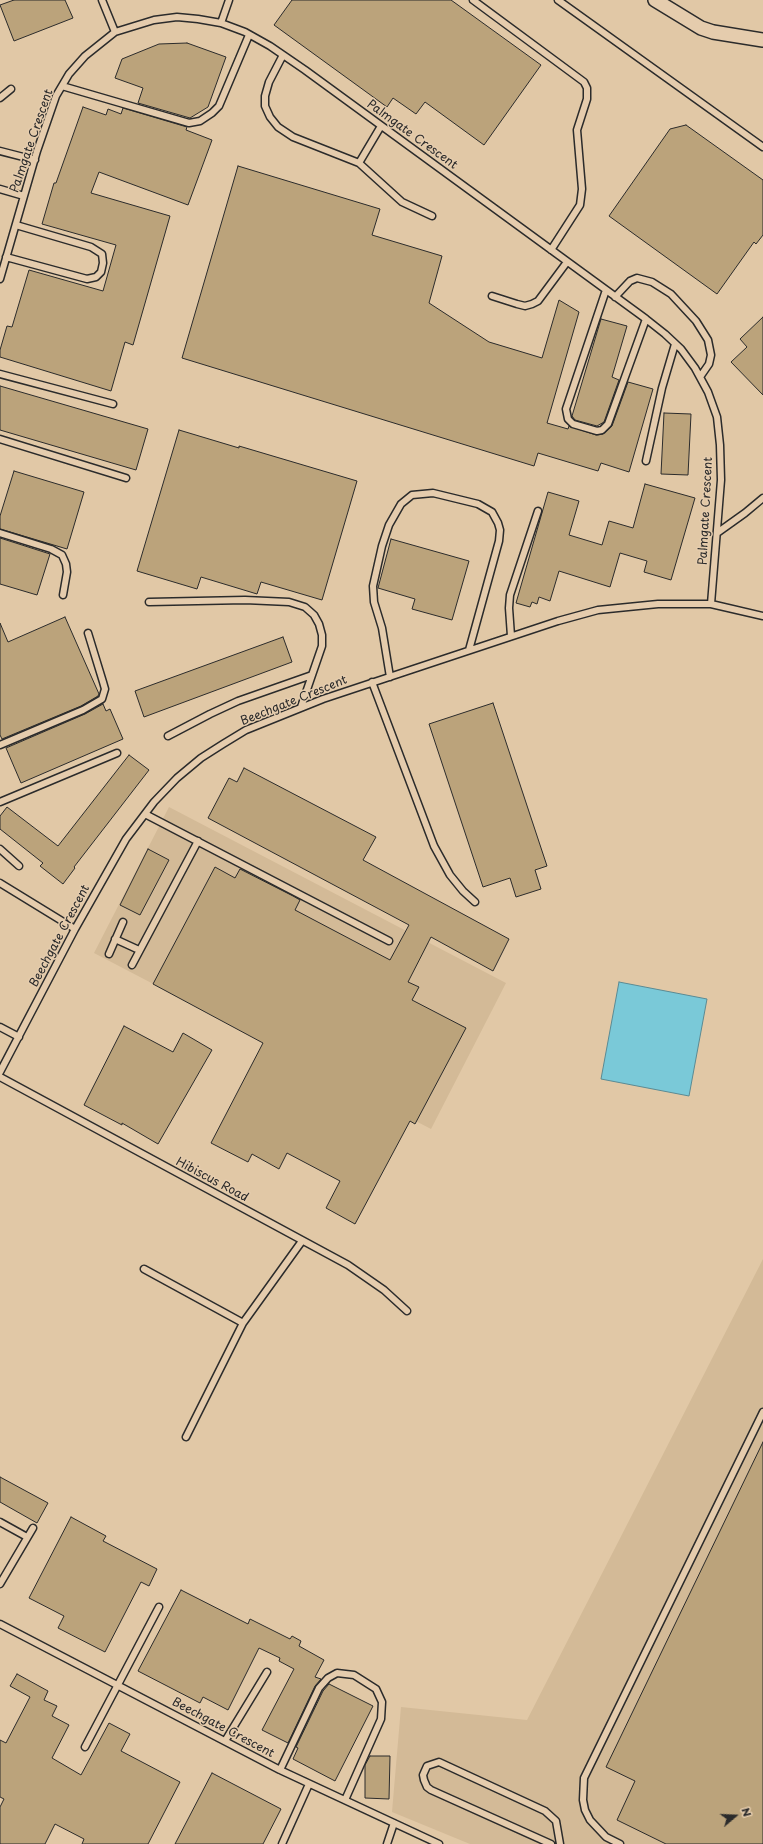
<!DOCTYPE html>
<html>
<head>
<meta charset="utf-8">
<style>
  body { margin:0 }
  #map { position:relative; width:763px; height:1844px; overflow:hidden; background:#e1c8a6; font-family:"Playpen Sans",sans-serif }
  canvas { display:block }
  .north { position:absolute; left:715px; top:1796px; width:40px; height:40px; -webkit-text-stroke:3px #e5ccad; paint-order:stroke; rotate:71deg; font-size:11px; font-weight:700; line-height:16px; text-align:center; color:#2b2b2b }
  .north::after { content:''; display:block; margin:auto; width:14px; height:18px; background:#2b2b2b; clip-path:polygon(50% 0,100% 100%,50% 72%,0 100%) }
</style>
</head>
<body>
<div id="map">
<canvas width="763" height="1844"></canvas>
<div class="north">N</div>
</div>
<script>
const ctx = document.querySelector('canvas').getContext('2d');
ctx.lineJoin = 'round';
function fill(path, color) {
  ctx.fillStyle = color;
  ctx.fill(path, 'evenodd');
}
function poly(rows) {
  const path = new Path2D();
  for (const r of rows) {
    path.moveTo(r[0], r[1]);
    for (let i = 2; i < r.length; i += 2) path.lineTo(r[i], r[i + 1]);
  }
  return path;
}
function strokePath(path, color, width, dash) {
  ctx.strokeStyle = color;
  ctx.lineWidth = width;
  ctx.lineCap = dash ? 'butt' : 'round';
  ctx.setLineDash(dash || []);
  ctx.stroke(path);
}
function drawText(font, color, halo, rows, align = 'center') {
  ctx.font = font + ' "Playpen Sans",sans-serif';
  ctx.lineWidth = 3;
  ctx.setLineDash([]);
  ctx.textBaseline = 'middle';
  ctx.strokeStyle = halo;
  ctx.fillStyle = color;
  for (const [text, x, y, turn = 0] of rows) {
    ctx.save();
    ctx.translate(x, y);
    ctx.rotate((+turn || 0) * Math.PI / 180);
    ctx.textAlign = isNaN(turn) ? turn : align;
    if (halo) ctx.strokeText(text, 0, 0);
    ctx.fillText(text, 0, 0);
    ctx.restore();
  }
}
fill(poly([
  [169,807,506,983,431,1129,94,953],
  [763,1259,763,1844,470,1844,392,1812,401,1707,527,1720]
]), '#d3ba97');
const water = poly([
  [619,982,707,999,689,1096,601,1079,619,982]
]);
fill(water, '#7ac9d8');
strokePath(water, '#5a8a93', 1);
const building = poly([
  [14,0,65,0,73,18,14,41,0,5,14,0],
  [292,0,451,0,541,65,484,145,425,102,416,114,393,98,387,107,274,25,292,0],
  [187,43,226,57,208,107,190,118,138,103,143,88,115,78,122,59,159,44,187,43],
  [83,107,106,115,108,109,121,114,123,108,187,127,186,130,212,140,188,205,99,172,91,193,170,216,133,345,125,342,111,391,0,357,0,350,7,326,12,327,29,270,103,291,116,245,42,224,54,183,56,183,83,107],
  [686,125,763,180,763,235,756,244,754,242,717,294,609,216,670,129,686,125],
  [238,166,380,209,372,235,442,256,429,303,489,342,542,358,559,300,579,312,547,423,568,429,569,426,596,435,603,434,612,426,628,382,653,389,629,472,601,463,598,471,538,453,534,466,182,358,238,166],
  [763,317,763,395,731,362,747,347,740,339,763,317],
  [601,319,627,326,612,377,619,380,604,422,597,426,575,420,572,416,601,319],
  [0,386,148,429,136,470,0,430,0,386],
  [664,413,691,414,688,475,661,474,664,413],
  [179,430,239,448,239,446,357,481,322,600,261,582,257,594,201,577,197,589,137,571,179,430],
  [14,471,84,492,67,549,0,529,0,516,14,471],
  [645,484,695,498,671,580,644,572,647,561,620,553,610,587,559,571,550,601,539,597,537,604,532,602,530,607,516,603,548,492,579,501,569,535,602,545,609,521,633,528,645,484],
  [0,538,50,554,37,595,0,584,0,538],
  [391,539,469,561,452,620,412,609,415,599,378,588,391,539],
  [65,617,99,694,98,696,81,706,2,739,0,735,0,623,8,642,65,617],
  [283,637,292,662,144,717,135,691,283,637],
  [493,703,547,866,535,870,541,889,516,897,510,878,483,887,429,724,493,703],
  [103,704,106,711,110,709,123,739,21,783,6,748,85,714,103,704],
  [129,755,149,770,74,867,75,868,63,884,40,866,43,863,0,829,0,816,7,807,58,846,129,755],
  [244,768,376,837,363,860,509,939,493,971,431,937,408,982,419,987,412,1000,466,1028,415,1124,410,1121,355,1224,326,1208,340,1181,287,1153,279,1169,252,1154,248,1162,211,1143,263,1043,153,984,215,867,235,878,240,869,293,896,300,900,295,910,390,960,409,925,208,818,229,778,237,782,244,768],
  [148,849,169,860,140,915,120,905,148,849],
  [124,1026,173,1052,183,1033,212,1050,158,1144,122,1123,122,1125,84,1105,124,1026],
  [763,1442,763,1844,666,1844,617,1820,635,1781,606,1767,763,1442],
  [0,1477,48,1503,37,1523,0,1502,0,1477],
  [71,1517,106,1536,103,1541,157,1569,149,1586,141,1582,105,1652,58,1628,64,1616,29,1598,71,1517],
  [181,1590,248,1624,250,1619,290,1639,292,1636,301,1641,299,1646,324,1660,315,1677,321,1679,315,1686,288,1743,262,1730,294,1669,279,1661,280,1658,259,1648,228,1710,203,1697,200,1703,138,1671,181,1590],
  [17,1674,48,1691,44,1700,57,1706,52,1716,69,1725,52,1758,81,1775,109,1723,130,1734,121,1751,180,1782,148,1844,82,1844,84,1839,55,1824,45,1844,0,1844,0,1807,4,1799,0,1797,0,1740,6,1743,30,1697,10,1686,17,1674],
  [329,1684,373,1706,335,1781,293,1759,298,1748,296,1747,323,1691,329,1684],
  [370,1756,390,1756,389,1799,365,1798,365,1765,370,1756],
  [212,1773,281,1809,263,1844,175,1844,212,1773]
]);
fill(building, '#bba37b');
strokePath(building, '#2b2b2b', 1);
const lane = poly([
  [102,0,115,32],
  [473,0,584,82,587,88,587,99,577,130,582,189,580,205,551,250],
  [558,0,763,147],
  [221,23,229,0],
  [283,55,269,82,265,96,265,106,270,117,278,127,293,137,359,163,402,202,432,216],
  [62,86,189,123,200,121,212,113,219,106,249,35],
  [0,98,11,89],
  [0,151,35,160],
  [359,163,381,126],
  [0,189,24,196],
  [6,257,87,279,96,277,101,272,103,263,102,254,91,247,16,225],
  [0,279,37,151,56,96,69,74,85,56,115,32,154,20,177,17,198,19,221,23,245,32,270,46,305,70,646,319,665,334,681,349,695,368,708,392,717,417,720,445,721,480,711,604],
  [606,290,566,409,568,419,573,424,597,431,602,430,608,424,646,319],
  [492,296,517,304,525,306,532,304,538,301,567,262],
  [615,297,630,281,637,278,652,282,671,294,696,321,708,340,711,355,709,364,700,377],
  [0,374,113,404],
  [0,439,126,478],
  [646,461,662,388,675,344],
  [0,533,51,549,62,555,66,564,67,572,63,595],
  [717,533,745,513,763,498],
  [149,602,245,600,289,602,305,607,314,615,319,624,322,635,322,646,301,707],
  [511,636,509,608,510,595,538,511],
  [390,677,382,628,374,602,373,586,382,546,389,525,401,504,412,495,433,493,478,504,492,512,498,523,500,530,499,541,469,650],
  [372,682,434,846,450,875,463,891,475,902],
  [168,736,210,714,238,701,312,675],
  [0,745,83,710,102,699,105,689,103,682,88,633],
  [0,802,117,753],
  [145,814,389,941],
  [0,849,19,866],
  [0,883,75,929],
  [115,939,139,950],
  [109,954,123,922],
  [132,965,198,841],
  [0,1027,19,1037],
  [0,1072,75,929,126,839,154,802,177,778,201,758,223,744,246,730,323,699,558,621,598,610,658,604,711,604,763,616],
  [0,1077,348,1265,384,1290,407,1311],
  [144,1269,243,1323],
  [186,1437,243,1323,302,1241],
  [0,1522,27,1537],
  [0,1584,33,1528],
  [0,1624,280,1770,439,1844],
  [225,1741,267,1672],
  [85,1747,159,1607],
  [280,1770,319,1688,328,1678,337,1673,354,1675,376,1689,382,1702,381,1719,345,1800],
  [282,1844,309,1784],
  [387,1844,394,1823],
  [551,1844,431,1790,427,1787,424,1780,423,1775,427,1766,439,1762,545,1811,556,1821,560,1844],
  [620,1844,606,1837,590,1820,585,1810,583,1800,584,1778,763,1412]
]);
const street = poly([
  [655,0,701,28,713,32,763,40]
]);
strokePath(lane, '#2b2b2b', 9);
strokePath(street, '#2b2b2b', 16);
strokePath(lane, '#e5ccad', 6);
strokePath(street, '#e5ccad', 13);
drawText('12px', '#2b2b2b', '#e5ccad', [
  ["Palmgate Crescent",412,135,36],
  ["Palmgate Crescent",32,141,-71],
  ["Palmgate Crescent",706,511,-87],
  ["Beechgate Crescent",294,701,-22],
  ["Beechgate Crescent",60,936,-62],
  ["Hibiscus Road",212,1180,28],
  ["Beechgate Crescent",223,1728,28]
]);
</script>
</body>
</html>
